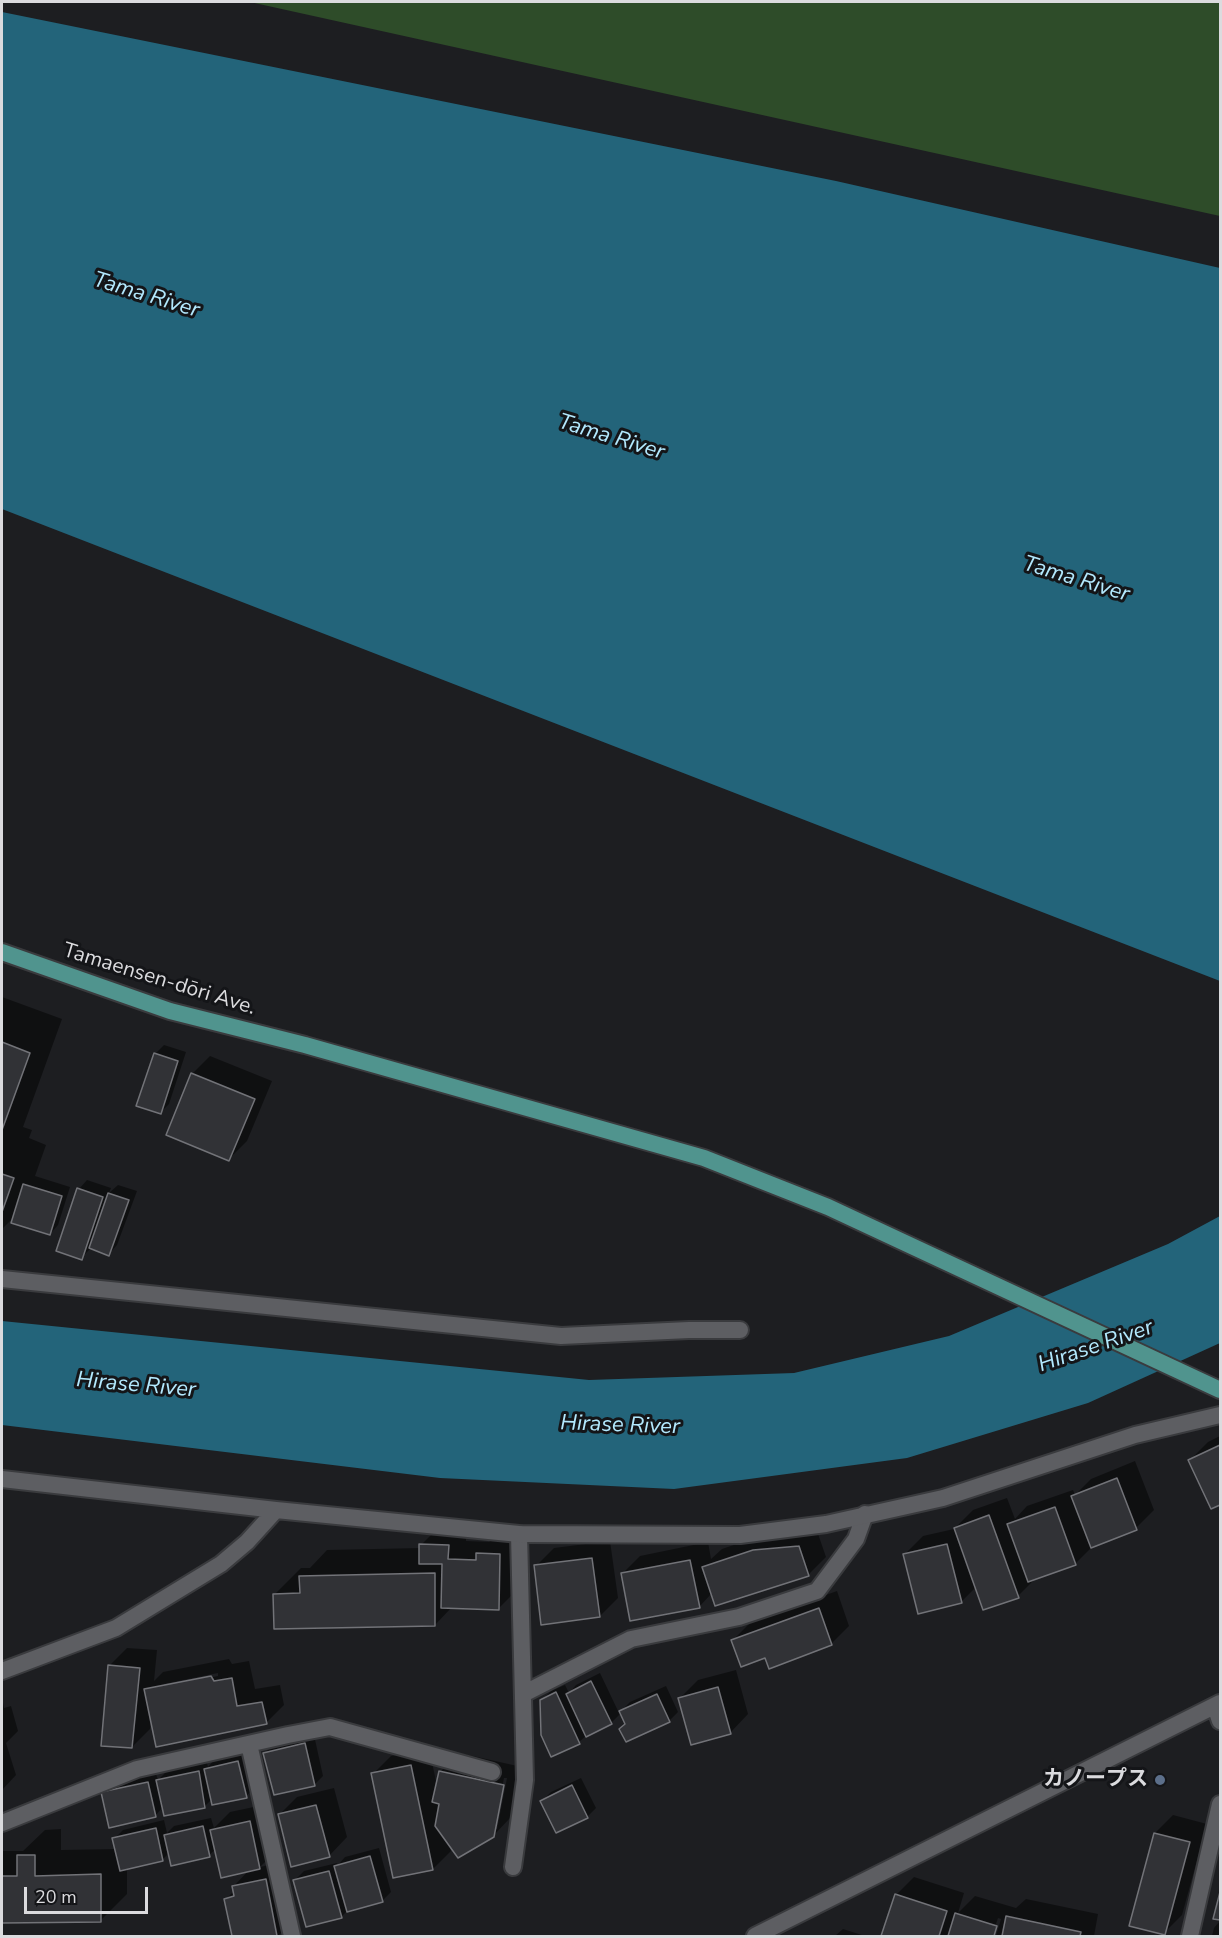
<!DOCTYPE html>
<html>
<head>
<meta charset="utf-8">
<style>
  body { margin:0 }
  #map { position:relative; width:1222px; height:1938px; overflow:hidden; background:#1d1e21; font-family:"Nunito Sans",sans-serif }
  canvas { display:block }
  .frame { position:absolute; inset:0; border:3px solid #dbdbde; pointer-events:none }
  .scale { position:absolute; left:24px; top:1887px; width:124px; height:27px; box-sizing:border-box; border:3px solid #dbdbde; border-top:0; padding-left:8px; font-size:18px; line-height:21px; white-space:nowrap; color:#dbdbde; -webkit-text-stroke:4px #141518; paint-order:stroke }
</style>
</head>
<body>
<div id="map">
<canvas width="1222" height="1938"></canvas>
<div class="frame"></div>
<div class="scale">20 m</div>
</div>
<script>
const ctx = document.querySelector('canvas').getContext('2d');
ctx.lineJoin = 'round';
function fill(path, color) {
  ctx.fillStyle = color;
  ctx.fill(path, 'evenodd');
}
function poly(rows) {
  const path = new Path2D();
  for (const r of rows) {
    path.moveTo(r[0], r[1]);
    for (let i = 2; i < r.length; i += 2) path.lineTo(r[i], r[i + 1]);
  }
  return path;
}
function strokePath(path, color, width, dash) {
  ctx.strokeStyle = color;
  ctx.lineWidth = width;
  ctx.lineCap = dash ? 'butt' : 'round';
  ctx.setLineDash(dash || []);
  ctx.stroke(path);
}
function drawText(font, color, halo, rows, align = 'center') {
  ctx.font = font + ' "Nunito Sans","Noto Sans JP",sans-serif';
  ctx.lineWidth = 6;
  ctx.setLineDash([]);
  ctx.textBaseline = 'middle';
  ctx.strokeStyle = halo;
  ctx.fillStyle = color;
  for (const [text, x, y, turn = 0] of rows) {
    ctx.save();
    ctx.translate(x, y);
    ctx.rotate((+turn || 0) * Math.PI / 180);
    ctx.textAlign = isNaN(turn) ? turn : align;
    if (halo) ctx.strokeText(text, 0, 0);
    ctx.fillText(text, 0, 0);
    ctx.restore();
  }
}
fill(poly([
  [250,2,1220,2,1220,216]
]), '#2e4c29');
fill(poly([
  [2,12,836,181,1220,268,1220,981,2,509],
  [1220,1216,1220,1343,1088,1403,907,1458,674,1489,440,1478,2,1425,2,1321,589,1380,794,1373,949,1336,1168,1244]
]), '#23647a');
fill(poly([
  [2,997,62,1019,23,1127,32,1130,29,1138,46,1145,35,1176,70,1187,58,1225,50,1234,16,1215,2,1229],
  [164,1045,186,1052,169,1104,160,1113,155,1054],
  [210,1056,272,1081,247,1141,229,1159,192,1074],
  [87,1180,111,1188,109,1193,118,1185,137,1191,117,1245,109,1254,91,1248,81,1258,79,1189],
  [1220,1436,1220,1503,1212,1507,1190,1460,1208,1442],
  [1135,1461,1154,1510,1136,1528,1093,1546,1075,1564,1036,1578,1018,1596,976,1587,961,1602,905,1554,923,1536,954,1529,973,1510,1007,1498,1015,1519,1027,1506,1073,1490,1075,1495,1091,1479],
  [439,1527,466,1527,466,1541,489,1542,496,1536,518,1536,517,1590,499,1608,452,1607,435,1625,275,1594,301,1568,310,1568,327,1550,421,1548,421,1545],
  [816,1528,826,1557,808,1575,712,1593,699,1607,622,1574,640,1556,708,1542,711,1559,722,1549,772,1532],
  [610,1541,618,1598,600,1616,536,1566,554,1548],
  [837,1591,849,1626,831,1644,766,1656,732,1641,751,1622],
  [127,1648,157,1650,154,1681,163,1672,229,1659,232,1664,249,1661,255,1689,280,1685,284,1705,266,1723,151,1720,150,1729,132,1747,109,1666],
  [218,1673,218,1676,164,1687,164,1684],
  [736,1670,748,1714,730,1733,680,1698,698,1680],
  [600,1673,619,1713,630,1702,666,1686,678,1712,669,1721,626,1724,621,1713,611,1723,587,1735,579,1742,542,1700,551,1691,565,1685,569,1693,576,1685],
  [2,1698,4,1708,11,1706,18,1731,6,1743,16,1775,2,1790],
  [314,1735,323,1776,314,1785,265,1753,274,1744],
  [429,1748,437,1786,441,1771,459,1753,522,1767,511,1817,493,1836,449,1842,451,1851,433,1869,394,1877,373,1774,391,1756],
  [504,1778,507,1778,497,1829,494,1829],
  [247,1753,255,1788,246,1796,212,1799,205,1806,165,1814,163,1807,155,1816,103,1793,112,1784,156,1774,158,1780,167,1771,207,1763,208,1767,214,1760],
  [581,1778,596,1808,587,1817,557,1831,542,1801,551,1792],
  [334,1788,347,1837,329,1856,279,1815,297,1797],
  [268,1804,278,1849,260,1867,283,1862,295,1919,278,1936,233,1936,226,1899,234,1891,233,1887,250,1869,216,1849,209,1855,169,1853,162,1860,127,1868,127,1894,100,1921,2,1922,2,1851,23,1851,45,1830,61,1829,61,1850,116,1849,114,1839,123,1830,164,1820,167,1833,174,1826,211,1818,214,1828,230,1812],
  [1173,1815,1207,1824,1182,1915,1164,1933,1155,1833],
  [379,1848,391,1892,382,1901,348,1910,341,1917,295,1880,304,1871,337,1863,338,1865,345,1857],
  [914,1877,964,1893,958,1913,975,1896,1016,1908,1026,1899,1098,1914,1094,1936,996,1936,1001,1919,998,1918,992,1936,882,1936,896,1895],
  [1220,1921,1220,1936,1212,1936,1214,1928],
  [843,1929,865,1936,835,1936]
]), '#0007');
const building = poly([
  [2,1042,30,1053,2,1130,2,1042],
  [154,1053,178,1061,161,1114,136,1106,154,1053],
  [191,1073,255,1099,229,1161,166,1135,191,1073],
  [2,1174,14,1178,2,1212,2,1174],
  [23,1184,62,1196,50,1235,11,1223,23,1184],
  [77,1188,103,1197,82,1260,56,1251,77,1188],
  [108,1193,129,1200,109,1256,89,1248,108,1193],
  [1220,1445,1220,1505,1211,1509,1188,1460,1220,1445],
  [1117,1478,1137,1530,1091,1548,1071,1496,1117,1478],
  [1055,1507,1076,1565,1028,1582,1007,1524,1055,1507],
  [989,1515,1019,1598,983,1610,954,1528,989,1515],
  [419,1544,449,1545,448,1559,476,1560,476,1553,500,1554,499,1610,441,1608,442,1564,419,1564,419,1544],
  [947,1544,962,1603,918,1614,903,1554,947,1544],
  [799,1546,809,1576,715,1606,702,1567,753,1550,799,1546],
  [592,1558,600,1617,541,1625,534,1565,592,1558],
  [690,1560,700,1608,630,1621,621,1573,690,1560],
  [435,1573,435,1626,274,1629,273,1594,300,1593,299,1576,435,1573],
  [819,1608,832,1645,769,1669,765,1658,741,1667,731,1640,819,1608],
  [108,1665,140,1668,132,1748,101,1746,108,1665],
  [211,1676,214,1681,232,1678,237,1706,262,1702,267,1724,156,1747,144,1689,211,1676],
  [591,1681,612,1724,586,1737,566,1694,591,1681],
  [718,1687,731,1734,691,1745,678,1698,718,1687],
  [556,1692,580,1744,551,1757,541,1735,540,1700,556,1692],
  [657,1694,670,1722,626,1742,619,1729,625,1724,619,1711,657,1694],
  [305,1743,315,1786,274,1795,263,1753,305,1743],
  [238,1761,247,1798,212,1805,204,1769,238,1761],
  [411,1765,433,1870,393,1878,371,1773,411,1765],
  [199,1771,205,1808,164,1816,156,1780,199,1771],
  [439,1771,504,1785,494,1837,458,1858,435,1826,439,1804,432,1802,439,1771],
  [148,1782,156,1817,109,1828,101,1792,148,1782],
  [572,1785,588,1818,556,1833,540,1801,572,1785],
  [316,1805,330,1857,291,1867,278,1814,316,1805],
  [250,1821,260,1869,221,1878,210,1830,250,1821],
  [203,1826,210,1857,171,1866,164,1835,203,1826],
  [156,1828,163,1861,120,1871,112,1838,156,1828],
  [1154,1833,1190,1842,1165,1935,1129,1926,1154,1833],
  [17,1855,35,1855,35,1876,101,1874,101,1922,2,1923,2,1876,17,1876,17,1855],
  [370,1856,383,1902,347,1912,334,1866,370,1856],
  [329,1871,342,1918,306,1927,293,1880,329,1871],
  [266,1879,277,1936,232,1936,224,1899,234,1896,232,1886,266,1879],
  [1220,1892,1220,1920,1213,1919,1220,1892],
  [895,1894,947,1911,939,1936,881,1936,895,1894],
  [955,1913,997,1926,994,1936,948,1936,955,1913],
  [1006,1916,1081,1932,1080,1936,1002,1936,1006,1916]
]);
fill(building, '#313236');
strokePath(building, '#727378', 1.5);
const service = poly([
  [523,1694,631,1639,739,1617,817,1591,856,1539,865,1514],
  [249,1744,292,1936],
  [2,1823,137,1769,288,1735,330,1727,492,1772],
  [513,1867,525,1780,519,1534]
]);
const minor = poly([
  [2,1279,561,1336,689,1330,740,1330],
  [2,1479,276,1510,519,1534,740,1535,826,1524,943,1498,1135,1435,1220,1415],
  [2,1671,116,1628,221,1564,247,1542,276,1510],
  [1215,1706,1220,1721],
  [755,1936,1220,1703],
  [1190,1936,1220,1804]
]);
const primary = poly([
  [2,952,170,1011,305,1045,704,1158,828,1207,1220,1390]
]);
strokePath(service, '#3a3b3e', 20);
strokePath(minor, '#3a3b3e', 20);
strokePath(primary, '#3a3b3e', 20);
strokePath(service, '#5d5e62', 16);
strokePath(minor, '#5d5e62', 16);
strokePath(primary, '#50948e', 16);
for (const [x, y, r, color] of [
  [1160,1780,6,"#5c6f8a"]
]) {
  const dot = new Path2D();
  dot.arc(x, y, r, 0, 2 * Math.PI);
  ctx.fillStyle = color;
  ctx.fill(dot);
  strokePath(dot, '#141518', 2);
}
drawText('21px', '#dbdbde', '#141518', [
  ["Tamaensen-dōri Ave.",159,980,17]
]);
drawText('bold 21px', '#dbdbde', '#141518', [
  ["カノープス",1148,1780]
], 'right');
drawText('italic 22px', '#b3e9fe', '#141518', [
  ["Tama River",146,296,17],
  ["Tama River",611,438,17],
  ["Tama River",1076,580,17],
  ["Hirase River",1096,1347,-19],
  ["Hirase River",136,1386,5],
  ["Hirase River",620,1426,2]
]);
</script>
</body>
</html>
